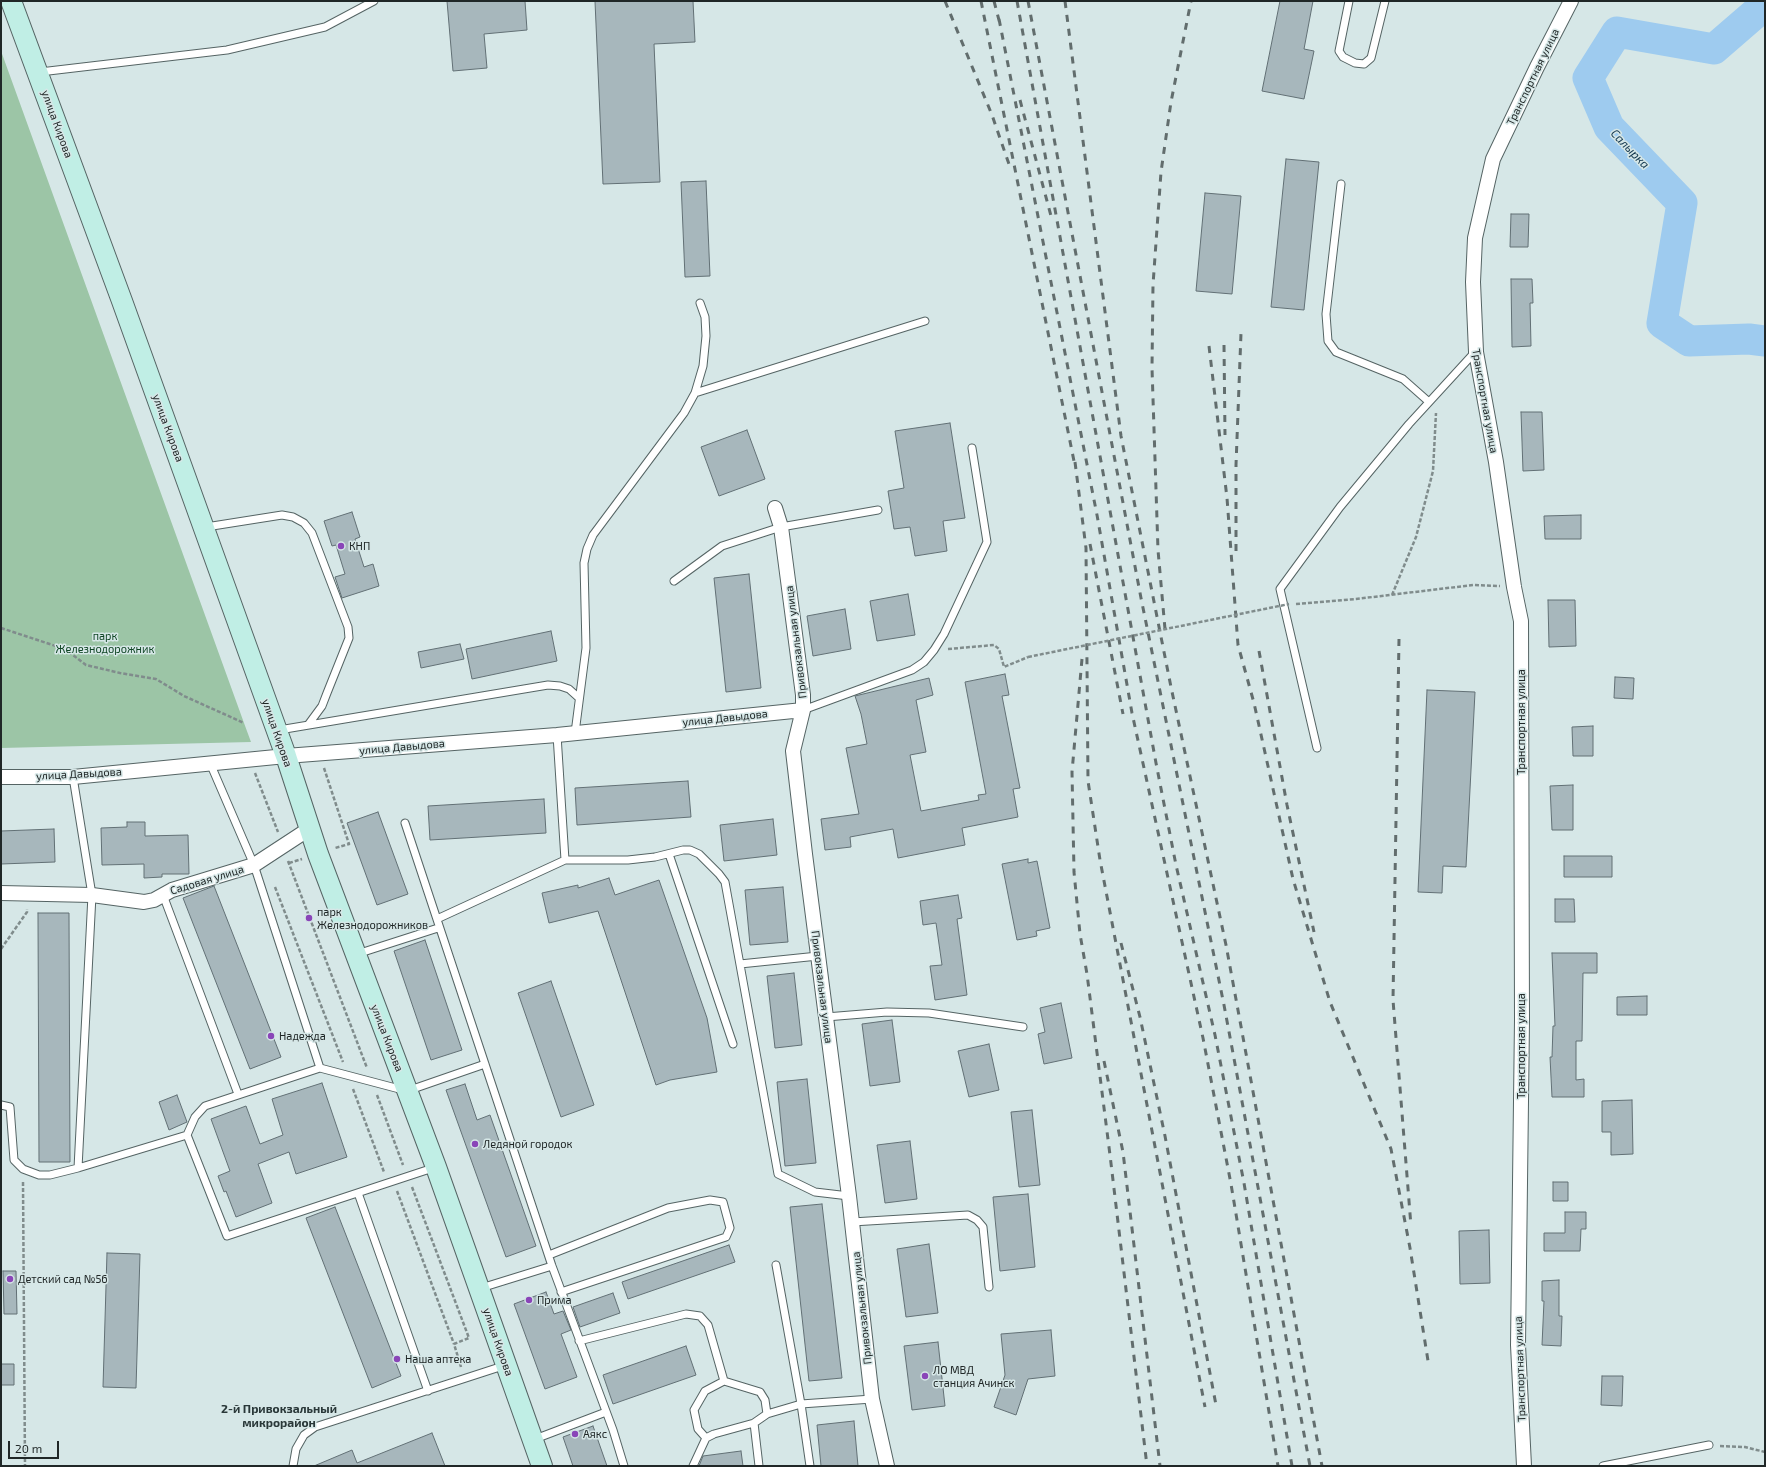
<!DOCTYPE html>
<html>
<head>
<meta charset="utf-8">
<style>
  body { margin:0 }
  #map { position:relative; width:1766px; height:1467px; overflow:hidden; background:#d6e7e7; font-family:"Exo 2",sans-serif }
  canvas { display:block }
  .frame { position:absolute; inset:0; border:2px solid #202727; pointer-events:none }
  .scale { position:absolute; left:8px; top:1441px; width:51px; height:18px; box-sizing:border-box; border:2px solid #202727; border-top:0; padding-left:5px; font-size:12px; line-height:14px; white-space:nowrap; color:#202727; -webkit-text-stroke:3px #d6e7e7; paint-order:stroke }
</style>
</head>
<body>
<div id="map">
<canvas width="1766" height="1467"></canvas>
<div class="frame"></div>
<div class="scale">20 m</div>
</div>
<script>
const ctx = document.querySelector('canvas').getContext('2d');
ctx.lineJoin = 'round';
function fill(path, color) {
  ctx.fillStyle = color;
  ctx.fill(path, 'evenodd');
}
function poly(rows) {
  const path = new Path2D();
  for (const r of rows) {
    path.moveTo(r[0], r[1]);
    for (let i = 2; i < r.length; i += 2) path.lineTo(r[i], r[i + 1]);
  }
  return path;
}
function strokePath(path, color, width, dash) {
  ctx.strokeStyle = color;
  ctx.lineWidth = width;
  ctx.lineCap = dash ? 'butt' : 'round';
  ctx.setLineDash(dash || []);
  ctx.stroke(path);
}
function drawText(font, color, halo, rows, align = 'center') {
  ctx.font = font + ' "Exo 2",sans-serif';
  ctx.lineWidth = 3;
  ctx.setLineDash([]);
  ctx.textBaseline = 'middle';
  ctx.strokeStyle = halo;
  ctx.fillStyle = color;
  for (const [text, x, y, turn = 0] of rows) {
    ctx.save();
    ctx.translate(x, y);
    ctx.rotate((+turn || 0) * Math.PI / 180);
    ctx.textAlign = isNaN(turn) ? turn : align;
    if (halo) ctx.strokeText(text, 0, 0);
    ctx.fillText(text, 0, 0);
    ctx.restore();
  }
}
fill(poly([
  [1,51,244,723,251,742,1,748]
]), '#9cc5a6');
strokePath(poly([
  [1765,5,1714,49,1617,32,1588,78,1609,127,1682,203,1662,323,1689,341,1749,339,1765,341]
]), '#9ecbef', 31);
const building = poly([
  [447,1,525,1,527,30,484,34,487,68,453,71,447,1],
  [595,1,693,1,695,42,654,44,660,182,603,184,595,1],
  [1280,1,1313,1,1304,49,1314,51,1304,99,1262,91,1280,1],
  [1286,159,1319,162,1304,310,1271,307,1286,159],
  [706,181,710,276,685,277,681,182,706,181],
  [1205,193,1241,196,1232,294,1196,291,1205,193],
  [1511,214,1529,214,1528,247,1510,247,1511,214],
  [1511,279,1532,279,1533,303,1530,303,1531,346,1512,347,1511,279],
  [1521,412,1542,412,1544,470,1523,471,1521,412],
  [950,423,965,518,943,521,947,551,915,556,910,527,894,529,888,491,904,488,895,431,950,423],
  [747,430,765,479,719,496,701,447,747,430],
  [352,512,360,537,355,539,364,567,373,564,379,586,342,598,335,577,345,574,336,545,332,546,324,521,352,512],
  [1581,515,1581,539,1545,539,1544,516,1581,515],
  [749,574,761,688,726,692,714,578,749,574],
  [908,594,915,635,877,641,870,601,908,594],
  [1548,600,1575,600,1576,646,1549,647,1548,600],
  [845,609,851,649,813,656,807,616,845,609],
  [551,631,557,661,472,679,466,649,551,631],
  [460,644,464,659,421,668,418,652,460,644],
  [1005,674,1009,695,1002,696,1020,788,1013,789,1018,817,962,828,965,845,898,858,893,829,850,837,851,847,825,850,821,819,859,814,846,748,867,744,861,714,855,696,929,678,933,695,916,700,926,752,910,755,921,811,979,800,978,795,986,794,965,682,1005,674],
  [1615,677,1634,678,1633,699,1614,698,1615,677],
  [1427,690,1475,692,1466,867,1443,866,1442,893,1418,892,1427,690],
  [1593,726,1593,756,1573,756,1572,727,1593,726],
  [688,781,691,817,577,825,575,788,688,781],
  [1573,785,1573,830,1552,830,1550,786,1573,785],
  [544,799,546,833,430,840,428,806,544,799],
  [378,812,408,894,377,905,347,823,378,812],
  [773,819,777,855,724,861,720,825,773,819],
  [127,822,145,822,145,836,188,835,189,874,162,874,162,877,144,878,144,864,102,865,101,828,127,827,127,822],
  [54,829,55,862,1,864,1,831,54,829],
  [1564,856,1612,856,1612,877,1564,877,1564,856],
  [1028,859,1028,863,1037,861,1050,928,1036,931,1037,936,1017,940,1002,864,1028,859],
  [609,878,615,895,659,880,707,1018,717,1072,670,1080,656,1085,598,911,549,923,542,893,578,885,578,888,609,878],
  [214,886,281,1057,250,1069,183,898,214,886],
  [783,887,788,942,750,945,745,890,783,887],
  [958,895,962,918,957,919,967,995,935,1000,930,966,942,965,936,923,923,925,920,901,958,895],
  [1555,899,1574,899,1575,922,1555,922,1555,899],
  [38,913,69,913,70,1162,39,1162,38,913],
  [425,940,462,1050,431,1060,394,951,425,940],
  [1552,953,1597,953,1597,973,1583,973,1582,1041,1576,1041,1576,1080,1584,1079,1584,1097,1552,1097,1550,1057,1552,1057,1553,1026,1555,1026,1552,953],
  [794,973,802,1045,775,1048,767,976,794,973],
  [551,981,594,1105,561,1117,518,993,551,981],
  [1647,996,1647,1015,1617,1015,1617,997,1647,996],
  [1061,1003,1072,1058,1044,1064,1038,1034,1045,1032,1040,1008,1061,1003],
  [892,1020,900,1082,870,1086,862,1024,892,1020],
  [989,1044,999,1090,969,1097,958,1051,989,1044],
  [807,1079,816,1163,785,1166,777,1082,807,1079],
  [322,1083,347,1157,296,1174,289,1152,258,1164,272,1203,236,1217,226,1191,224,1192,218,1176,230,1171,211,1119,246,1106,260,1144,283,1135,272,1099,322,1083],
  [465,1084,477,1120,490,1115,536,1246,506,1257,446,1090,465,1084],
  [177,1095,187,1122,169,1130,159,1102,177,1095],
  [1632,1100,1633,1154,1611,1155,1611,1132,1602,1132,1602,1101,1632,1100],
  [1032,1110,1040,1185,1019,1187,1011,1112,1032,1110],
  [910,1141,917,1199,885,1203,877,1145,910,1141],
  [1553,1182,1568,1182,1568,1201,1553,1201,1553,1182],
  [1028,1194,1035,1267,1000,1271,993,1197,1028,1194],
  [822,1204,842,1378,809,1381,790,1207,822,1204],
  [335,1207,401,1376,372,1388,306,1218,335,1207],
  [1565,1212,1586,1212,1586,1229,1581,1229,1580,1251,1544,1251,1544,1233,1565,1233,1565,1212],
  [1489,1230,1490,1283,1460,1284,1459,1231,1489,1230],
  [929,1244,938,1313,906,1317,897,1249,929,1244],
  [729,1245,735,1262,628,1299,622,1282,729,1245],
  [107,1253,140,1254,136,1388,103,1387,107,1253],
  [3,1271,16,1271,17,1314,4,1314,3,1271],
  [1559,1280,1559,1316,1562,1316,1561,1346,1542,1345,1544,1301,1542,1301,1542,1281,1559,1280],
  [546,1292,554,1314,563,1311,571,1330,561,1334,577,1377,545,1389,514,1304,546,1292],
  [613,1293,620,1313,580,1327,573,1307,613,1293],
  [1051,1330,1055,1376,1028,1379,1016,1415,994,1407,1005,1375,1001,1334,1051,1330],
  [938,1342,945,1406,912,1410,904,1346,938,1342],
  [686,1346,696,1375,613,1404,603,1375,686,1346],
  [1,1364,14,1364,14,1385,1,1385,1,1364],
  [1602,1376,1623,1376,1622,1406,1601,1405,1602,1376],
  [854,1421,858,1466,821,1466,817,1425,854,1421],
  [593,1426,607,1466,573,1466,563,1437,593,1426],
  [432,1433,445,1466,314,1466,352,1450,357,1463,432,1433],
  [741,1451,743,1466,699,1466,703,1456,741,1451]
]);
fill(building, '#a7b7bc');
strokePath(building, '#627075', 1);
const service = poly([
  [1349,1,1339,51,1343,57,1355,63,1364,64,1371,58,1385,1],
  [40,72,227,50,325,27,374,1],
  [1341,184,1326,314,1328,341,1336,352,1403,379,1429,402],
  [695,393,925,321],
  [206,527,282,515,293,517,304,523,312,533,348,627,349,638,327,693,322,706,308,725],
  [674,581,722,546,781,527,878,510],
  [803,710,912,670,924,662,934,650,944,634,987,542,972,448],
  [279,730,548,685,560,686,569,689,579,698],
  [575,733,586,648,584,563,587,549,593,535,684,413,695,393,703,366,706,336,705,317,700,303],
  [557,735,565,860],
  [1317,748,1280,589,1340,507,1409,424,1475,352],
  [210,763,254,865,320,1068],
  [73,777,92,895,78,1168],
  [405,823,552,1266,613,1430,624,1466],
  [669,854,733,1044],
  [163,895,238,1094],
  [437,919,565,860,628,860,655,857,683,850,690,850,699,854,719,874,725,882,778,1174,815,1192,849,1196],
  [357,954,438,928],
  [740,964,818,956],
  [826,1017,887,1012,929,1013,1023,1027],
  [1,1105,10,1107,14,1160,23,1169,39,1175,50,1175,78,1168,187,1135],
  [436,1167,227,1236,187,1135,195,1117,205,1106,320,1068,407,1091,485,1064],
  [358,1193,428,1391],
  [852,1222,968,1215,977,1220,983,1227,989,1287],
  [549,1255,668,1208,710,1200,723,1202,730,1228,726,1237,561,1292],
  [776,1265,801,1404,810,1466],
  [481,1288,552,1266],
  [579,1341,686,1314,700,1316,708,1325,724,1381,760,1392,765,1400,767,1414],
  [754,1423,759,1466],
  [706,1438,698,1429,694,1410,705,1391,724,1381],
  [535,1439,606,1412],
  [293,1466,296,1449,304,1435,315,1427,506,1365],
  [693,1466,706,1438,714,1434,754,1423,767,1414,801,1404,872,1399],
  [1603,1466,1709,1445]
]);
const minor = poly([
  [775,508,781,527,803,695,803,710,793,751,805,854,849,1196,872,1399,887,1466],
  [1,777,73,777,286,756,557,735,803,710],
  [1,893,92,895,144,902,154,900,172,890,254,865,309,829],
  [1524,1466,1518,1345,1522,1020,1521,621,1514,587,1496,462,1476,352,1473,282,1475,238,1493,159,1537,67,1571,1]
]);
const secondary = poly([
  [11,1,122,301,286,756,318,854,436,1167,542,1466]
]);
strokePath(service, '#556464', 9);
strokePath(minor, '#556464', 16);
strokePath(secondary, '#556464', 22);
strokePath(poly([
  [1392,595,1416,537,1433,471,1436,413],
  [1296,604,1356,599,1473,585,1500,586],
  [1,628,65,649,86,665,120,673,156,679,184,696,244,723],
  [948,649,994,645,999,649,1004,667,1028,657],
  [324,768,349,844,335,848],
  [255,773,278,832],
  [288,861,367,1068],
  [289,863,302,859],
  [275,887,343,1062],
  [1,949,27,912,27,909],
  [353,1089,384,1172],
  [377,1095,403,1165],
  [23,1182,25,1466],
  [412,1187,469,1338,454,1344,461,1367],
  [397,1191,454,1344],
  [1720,1446,1745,1447,1765,1452]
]), '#808c8c', 2.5, [4, 2]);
strokePath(service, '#fff', 7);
strokePath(minor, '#fff', 14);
strokePath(secondary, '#c0eee5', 20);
strokePath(poly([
  [945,1,992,115,1011,170],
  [981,1,1075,466],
  [994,1,1000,24],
  [1017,1,1156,763,1176,865,1215,1035,1244,1183,1292,1466],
  [1028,1,1141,598,1224,1005,1310,1466],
  [1065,1,1121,436,1171,687,1226,945,1322,1466],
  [999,19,1097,515,1132,713,1203,1038,1231,1184,1278,1466],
  [1020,100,1051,216],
  [1224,345,1225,435],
  [1209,346,1227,498,1238,645,1254,703,1293,879,1330,1002,1391,1149,1410,1248,1429,1367],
  [1075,462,1086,548,1088,781,1100,860,1205,1407],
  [1090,544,1123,714],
  [1236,551,1236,465,1241,333],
  [1165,629,1158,550,1152,368,1153,285,1161,172,1171,102,1191,1],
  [1399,639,1393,1000,1411,1226],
  [1259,651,1287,805,1314,932],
  [1082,659,1072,772,1074,872,1080,934,1087,974,1110,1155,1147,1466],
  [1121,943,1140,1017,1165,1136,1216,1405],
  [1104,1061,1123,1152,1160,1466]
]), '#626d6d', 3, [7, 7]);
strokePath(poly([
  [1028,657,1289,604]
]), '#808c8c', 2.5, [4, 2]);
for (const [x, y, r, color] of [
  [341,546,4,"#8a45b8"],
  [309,918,4,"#8a45b8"],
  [271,1036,4,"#8a45b8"],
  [475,1144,4,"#8a45b8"],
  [10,1279,4,"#8a45b8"],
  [529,1300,4,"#8a45b8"],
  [397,1359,4,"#8a45b8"],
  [925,1376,4,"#8a45b8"],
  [575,1434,4,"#8a45b8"]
]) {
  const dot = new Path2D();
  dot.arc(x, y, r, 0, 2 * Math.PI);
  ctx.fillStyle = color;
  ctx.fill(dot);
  strokePath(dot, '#d6e7e7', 1.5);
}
drawText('11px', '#202727', '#d6e7e7', [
  ["Транспортная улица",1533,77,-64],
  ["улица Кирова",57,124,70],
  ["Транспортная улица",1485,401,80],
  ["улица Кирова",168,428,70],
  ["Привокзальная улица",796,642,-97],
  ["улица Давыдова",725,718,-6],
  ["Транспортная улица",1521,722,-90],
  ["улица Кирова",277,733,71],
  ["улица Давыдова",402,747,-5],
  ["улица Давыдова",79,774,-3],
  ["Садовая улица",207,880,-17],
  ["Привокзальная улица",822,987,83],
  ["улица Кирова",387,1038,69],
  ["Транспортная улица",1521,1046,-90],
  ["Привокзальная улица",862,1308,-96],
  ["улица Кирова",498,1342,71],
  ["Транспортная улица",1520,1369,-92]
]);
drawText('11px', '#202727', '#d6e7e7', [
  ["КНП",349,546],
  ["парк",317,912],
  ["Железнодорожников",317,925],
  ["Надежда",279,1036],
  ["Ледяной городок",483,1144],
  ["Детский сад №56",18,1279],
  ["Прима",537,1300],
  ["Наша аптека",405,1359],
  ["ЛО МВД",933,1370],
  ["станция Ачинск",933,1383],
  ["Аякс",583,1434]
], 'left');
drawText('11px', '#0e4423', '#d6e7e7', [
  ["парк",105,636],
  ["Железнодорожник",105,649]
]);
drawText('italic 12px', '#12364e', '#d6e7e7', [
  ["Салырка",1630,149,46]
]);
drawText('bold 12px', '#2a3839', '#d6e7e7', [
  ["2-й Привокзальный",279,1409],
  ["микрорайон",279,1423]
]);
</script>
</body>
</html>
